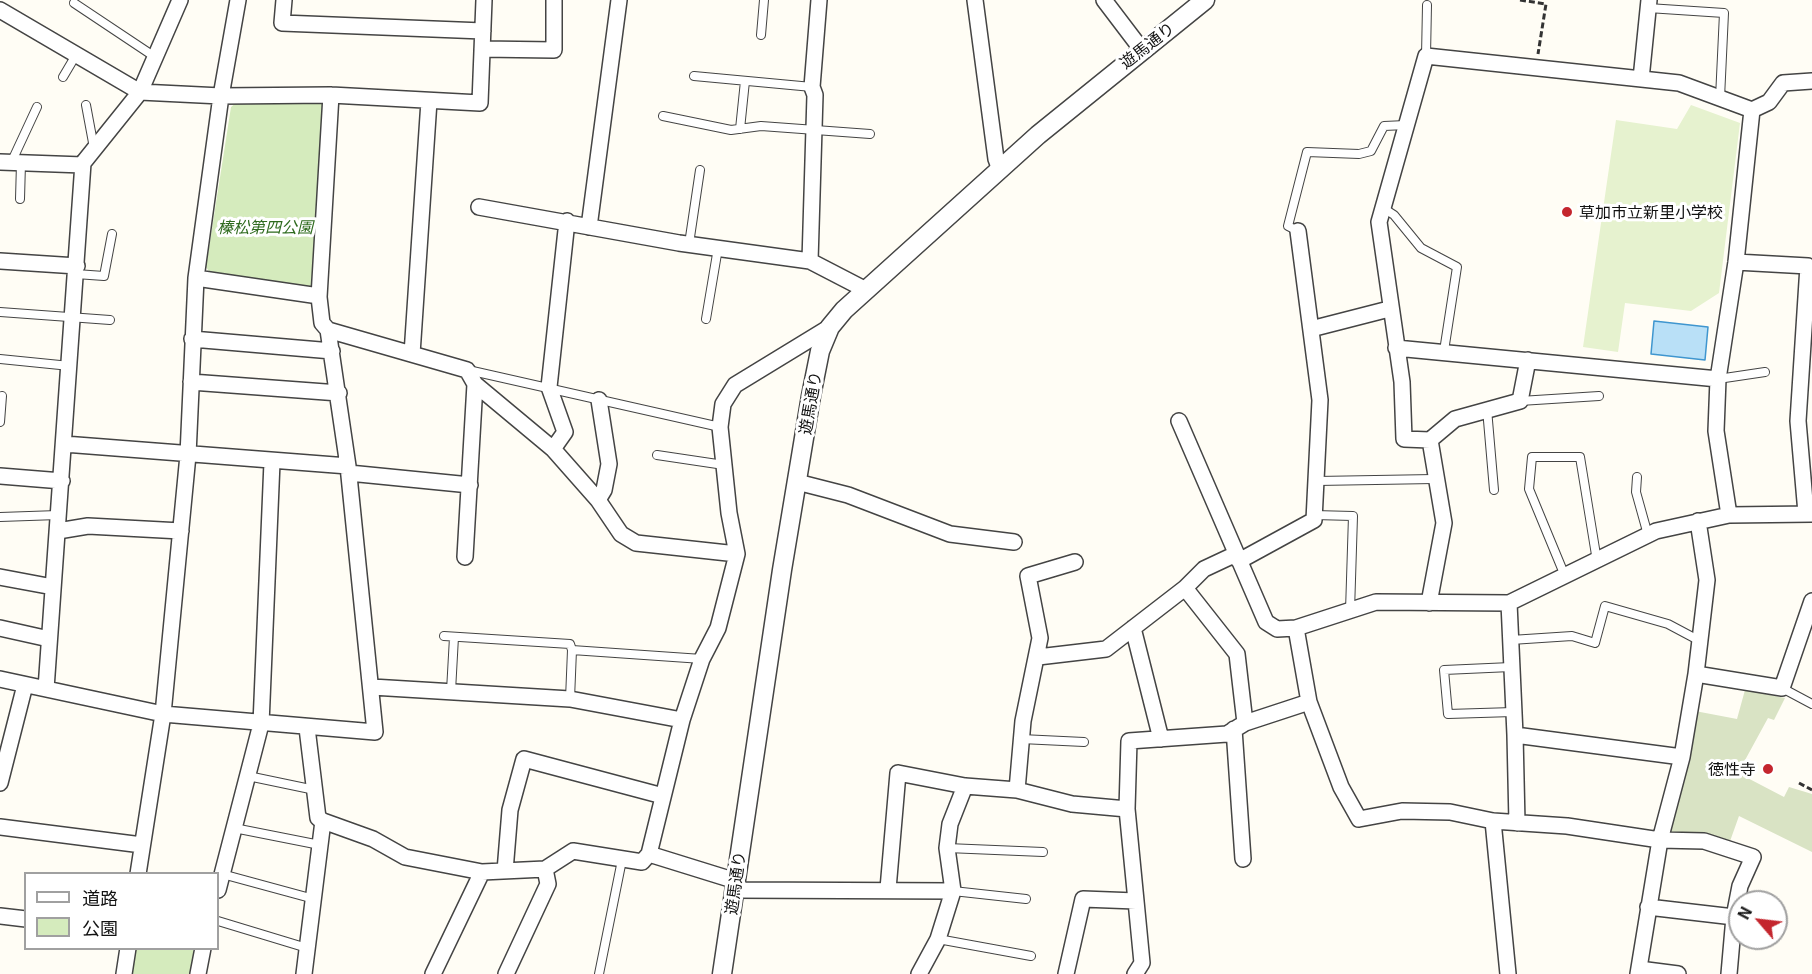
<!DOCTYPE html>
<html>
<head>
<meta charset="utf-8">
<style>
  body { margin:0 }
  #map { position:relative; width:1812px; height:974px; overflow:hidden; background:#fffdf5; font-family:Georgia,"Noto Sans JP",serif }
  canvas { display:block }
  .legend { position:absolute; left:24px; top:872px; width:195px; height:78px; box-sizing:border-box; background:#fff; border:2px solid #a0a0a0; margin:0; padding:8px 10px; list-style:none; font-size:18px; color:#111 }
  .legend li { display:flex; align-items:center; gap:12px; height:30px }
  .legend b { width:30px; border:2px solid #a0a0a0 }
  .north { position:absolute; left:1728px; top:890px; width:60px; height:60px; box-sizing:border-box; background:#fff; border:2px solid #a0a0a0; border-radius:50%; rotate:298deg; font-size:16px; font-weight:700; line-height:24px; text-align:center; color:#111 }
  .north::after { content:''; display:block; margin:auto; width:21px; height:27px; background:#c4262e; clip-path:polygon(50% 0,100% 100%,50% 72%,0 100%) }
</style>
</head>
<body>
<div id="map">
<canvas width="1812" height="974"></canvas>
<ul class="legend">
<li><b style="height:8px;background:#fff"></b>道路</li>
<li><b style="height:16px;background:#d5ebbd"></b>公園</li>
</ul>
<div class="north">N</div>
</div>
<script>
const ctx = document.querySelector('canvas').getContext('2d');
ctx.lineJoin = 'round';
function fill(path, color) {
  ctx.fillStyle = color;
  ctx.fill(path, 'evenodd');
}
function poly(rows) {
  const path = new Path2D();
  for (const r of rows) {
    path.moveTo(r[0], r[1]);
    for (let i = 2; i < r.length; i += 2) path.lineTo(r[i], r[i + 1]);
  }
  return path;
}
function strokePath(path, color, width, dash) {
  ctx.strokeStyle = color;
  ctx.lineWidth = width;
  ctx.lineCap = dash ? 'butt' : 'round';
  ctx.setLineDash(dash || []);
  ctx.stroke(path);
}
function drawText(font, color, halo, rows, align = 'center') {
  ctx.font = font + ' Georgia,"Noto Sans JP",serif';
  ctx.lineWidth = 6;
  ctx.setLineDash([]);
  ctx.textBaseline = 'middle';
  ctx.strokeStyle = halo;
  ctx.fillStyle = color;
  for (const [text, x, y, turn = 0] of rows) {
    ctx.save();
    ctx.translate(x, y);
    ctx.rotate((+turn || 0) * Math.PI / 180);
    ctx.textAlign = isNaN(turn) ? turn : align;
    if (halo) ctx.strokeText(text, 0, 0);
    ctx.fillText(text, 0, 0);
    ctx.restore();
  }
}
fill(poly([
  [237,102,322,103,325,107,313,283,309,287,211,274,206,267,231,107],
  [134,949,192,949,196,955,193,974,131,974]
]), '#d5ebbd');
fill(poly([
  [1745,690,1785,698,1774,720,1768,718,1738,773,1784,797,1789,787,1812,794,1812,852,1739,816,1729,844,1669,835,1695,711,1737,719]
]), '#d9e3c4');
fill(poly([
  [1691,105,1740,123,1719,293,1691,311,1625,303,1618,352,1583,347,1616,120,1677,129]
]), '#e6f2cf');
const water = poly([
  [1654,321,1708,327,1705,360,1651,354,1654,321]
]);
fill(water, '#b9e0f7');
strokePath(water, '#3f96cf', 1.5);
const service = poly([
  [74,3,155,57],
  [1648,8,1724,13,1720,98],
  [761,35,764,0],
  [1426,56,1427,5],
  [694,76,812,87],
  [63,77,76,55],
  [86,105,94,148],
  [663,116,731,130,761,126,870,134],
  [740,129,745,81],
  [11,163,37,107],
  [20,199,21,163],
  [1383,208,1394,215,1421,248,1457,267,1444,351],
  [1298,231,1288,226,1307,152,1359,154,1371,151,1384,126,1406,125],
  [689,244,700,170],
  [76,274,104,276,112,234],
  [0,312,110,320],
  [706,319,718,248],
  [0,359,70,366],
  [468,370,720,427],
  [1718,379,1765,372],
  [1520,401,1599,396],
  [1487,409,1494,490],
  [0,422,2,396],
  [657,455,724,465],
  [1637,477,1636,492,1648,535],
  [1317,481,1434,479],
  [1314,515,1353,516,1350,611],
  [0,517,58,515],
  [1565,576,1529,489,1532,457,1580,457,1597,561],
  [444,636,570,644,572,650,570,699],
  [1511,640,1572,636,1595,643,1605,606,1668,624,1700,641],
  [572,650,702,659],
  [1511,667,1444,670,1448,714,1513,712],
  [1782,688,1812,704],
  [451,691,454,637],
  [1021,739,1084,742],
  [248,776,315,790],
  [234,828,320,845],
  [947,848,1043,852],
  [222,874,314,899],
  [953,891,1026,899],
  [218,921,307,948],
  [938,939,1031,956],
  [599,974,622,860]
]);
const minor = poly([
  [284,0,282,23,483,31],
  [975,0,996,159,1000,170],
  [1104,0,1142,50],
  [0,10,140,92,221,96,331,95,480,103,484,0],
  [482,49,554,50,554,0],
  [1641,79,1649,0],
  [331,95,319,297,322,323,328,330,467,370,475,384,553,449,598,500,621,534,636,543,737,554],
  [1752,110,1769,102,1783,83,1812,81],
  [0,162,83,165],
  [479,207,679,243,810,261,866,290],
  [589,227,619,0],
  [0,261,77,266],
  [810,261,815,95,812,87,819,0],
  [1736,262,1808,266,1798,421,1806,513],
  [196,278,319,296],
  [1311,329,1389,309],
  [192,339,332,351],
  [1396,348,1718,379],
  [412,354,429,101],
  [1528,360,1520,401,1455,419,1430,440,1404,439,1402,382,1379,222,1426,56,1679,83,1752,110,1736,262,1718,379,1716,431,1729,515],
  [191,382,339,393],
  [1179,421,1266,622,1277,629,1296,628,1376,602,1509,603,1656,531,1729,515,1812,514],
  [64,444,348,466],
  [553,449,565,432,549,387,567,221],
  [349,473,470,485],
  [0,476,62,481],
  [797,482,848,495,950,534,1014,542],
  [598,500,604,490,609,464,599,400],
  [58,531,88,526,181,531],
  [1236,554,1204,569,1185,588,1237,654,1245,723,1309,702],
  [465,557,475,384],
  [1239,561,1314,520,1320,400,1298,231],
  [0,577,53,587],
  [1429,603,1444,523,1430,440],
  [1509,603,1515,735,1682,757],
  [0,628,49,639],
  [1133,628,1161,739],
  [1296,628,1309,702,1341,787,1359,819,1402,811,1450,812,1493,821,1567,826,1660,840,1704,841,1753,857,1740,886,1734,917,1729,974],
  [1038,657,1106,649,1185,588],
  [1696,674,1782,688,1812,601],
  [0,679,163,714,375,732,348,466,328,330],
  [372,687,570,699,682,720],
  [46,689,83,163,140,92,180,0],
  [1234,729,1243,859],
  [1515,735,1517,823],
  [0,783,25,685],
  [1017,790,1023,721,1040,638,1028,576,1075,562],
  [323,821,373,839,405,857,482,872,545,869,573,851,642,862,649,854,682,720,702,659,718,628,737,554,729,513,720,427,723,404,735,385,830,327],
  [1493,821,1508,974],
  [0,827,142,845],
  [649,854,736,881],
  [505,871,510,810,524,759,663,796],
  [138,874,163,714,188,455,196,278,221,96,238,0],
  [888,889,898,773,965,786,1017,790,1072,804,1127,809],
  [218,890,261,724,272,462],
  [734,890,953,891],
  [1136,901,1127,809,1129,741,1227,734,1245,723],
  [1648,907,1734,917],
  [0,916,26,919],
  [1639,969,1678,974],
  [124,974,128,948],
  [198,974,203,948],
  [304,974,323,821,318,818,307,728],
  [433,974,482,872],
  [506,974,548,884,545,869],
  [919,974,938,939,953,891,947,848,950,824,965,786],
  [1066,974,1083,899,1136,901,1142,963,1135,974],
  [1638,974,1660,840,1682,757,1696,674,1707,580,1698,521]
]);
const tertiary = poly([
  [722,974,782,570,811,396,820,351,830,327,844,310,1038,135,1205,0]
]);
strokePath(service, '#444', 10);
strokePath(minor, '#444', 18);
strokePath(tertiary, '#444', 21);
strokePath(poly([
  [1520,0,1546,4,1538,54],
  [1799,783,1812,790]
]), '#333', 3, [6, 3]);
strokePath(service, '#fff', 8);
strokePath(minor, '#fff', 15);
strokePath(tertiary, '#fff', 18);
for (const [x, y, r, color] of [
  [1567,212,6,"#c4262e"],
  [1768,769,6,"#c4262e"]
]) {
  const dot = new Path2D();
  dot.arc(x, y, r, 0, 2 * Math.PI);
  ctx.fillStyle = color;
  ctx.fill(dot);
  strokePath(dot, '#fff', 2);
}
drawText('16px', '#111', '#fff', [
  ["遊馬通り",1147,45,-38],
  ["遊馬通り",810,403,-80],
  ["遊馬通り",735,883,-82]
]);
drawText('16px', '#111', '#fff', [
  ["草加市立新里小学校",1579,212],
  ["徳性寺",1756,769,"right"]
], 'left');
drawText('italic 16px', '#2f6b1f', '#fff', [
  ["榛松第四公園",265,227]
]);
</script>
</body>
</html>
